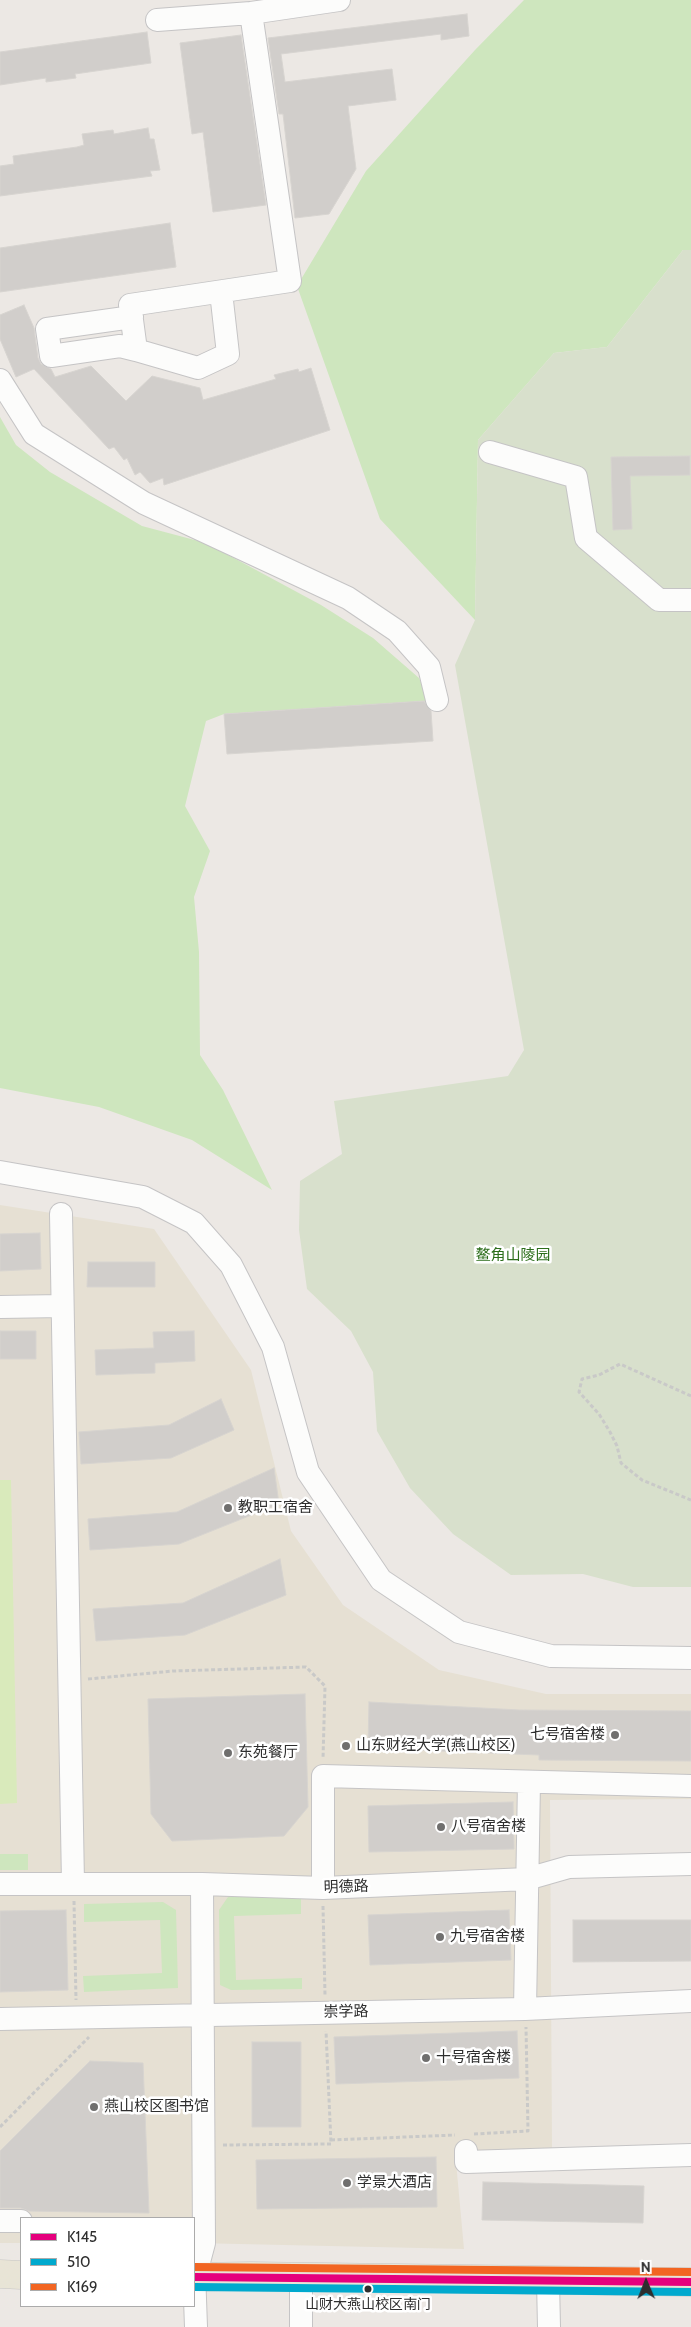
<!DOCTYPE html>
<html>
<head>
<meta charset="utf-8">
<style>
  body { margin:0 }
  #map { position:relative; width:691px; height:2327px; overflow:hidden; background:#ece8e4; font-family:Cabin,sans-serif }
  canvas { display:block }
  .legend { position:absolute; left:20px; top:2217px; width:175px; height:90px; box-sizing:border-box; background:#fff; border:1px solid #ababab; margin:0; padding:6px 9px; list-style:none; font-size:15px; color:#2e2e2e }
  .legend li { display:flex; align-items:center; gap:10px; height:25px }
  .legend b { width:25px; border:1px solid #ababab }
  .north { position:absolute; left:621px; top:2257px; width:50px; height:50px; -webkit-text-stroke:4px #fff; paint-order:stroke; rotate:359deg; font-size:14px; font-weight:700; line-height:20px; text-align:center; color:#2e2e2e }
  .north::after { content:''; display:block; margin:auto; width:18px; height:22px; background:#2e2e2e; clip-path:polygon(50% 0,100% 100%,50% 72%,0 100%) }
</style>
</head>
<body>
<div id="map">
<canvas width="691" height="2327"></canvas>
<ul class="legend">
<li><b style="height:6px;background:#e5007d"></b>K145</li>
<li><b style="height:6px;background:#00a9ce"></b>510</li>
<li><b style="height:6px;background:#f26522"></b>K169</li>
</ul>
<div class="north">N</div>
</div>
<script>
const ctx = document.querySelector('canvas').getContext('2d');
ctx.lineJoin = 'round';
function fill(path, color) {
  ctx.fillStyle = color;
  ctx.fill(path, 'evenodd');
}
function poly(rows) {
  const path = new Path2D();
  for (const r of rows) {
    path.moveTo(r[0], r[1]);
    for (let i = 2; i < r.length; i += 2) path.lineTo(r[i], r[i + 1]);
  }
  return path;
}
function strokePath(path, color, width, dash) {
  ctx.strokeStyle = color;
  ctx.lineWidth = width;
  ctx.lineCap = dash ? 'butt' : 'round';
  ctx.setLineDash(dash || []);
  ctx.stroke(path);
}
function drawText(font, color, halo, rows, align = 'center') {
  ctx.font = font + ' Cabin,"Noto Sans SC",sans-serif';
  ctx.lineWidth = 5;
  ctx.setLineDash([]);
  ctx.textBaseline = 'middle';
  ctx.strokeStyle = halo;
  ctx.fillStyle = color;
  for (const [text, x, y, turn = 0] of rows) {
    ctx.save();
    ctx.translate(x, y);
    ctx.rotate((+turn || 0) * Math.PI / 180);
    ctx.textAlign = isNaN(turn) ? turn : align;
    if (halo) ctx.strokeText(text, 0, 0);
    ctx.fillText(text, 0, 0);
    ctx.restore();
  }
}
fill(poly([
  [0,1205,154,1229,251,1370,291,1531,343,1605,439,1670,546,1694,691,1694,691,1799,550,1800,552,2149,455,2151,464,2249,194,2243,194,2218,21,2218,21,2243,0,2243]
]), '#e6e0d3');
fill(poly([
  [524,0,691,0,691,250,683,250,607,347,554,353,478,440,475,620,380,519,297,286,366,171,475,50],
  [0,417,16,445,50,472,142,526,206,543,321,605,373,638,419,678,430,701,224,714,206,721,185,806,210,851,194,897,199,952,200,1055,223,1090,272,1190,192,1140,99,1107,0,1088],
  [0,1854,28,1854,28,1870,0,1870],
  [228,1897,301,1897,301,1914,234,1916,236,1980,302,1978,302,1989,231,1990,220,1985,219,1910],
  [163,1902,176,1910,178,1988,84,1992,83,1976,162,1973,160,1920,84,1922,84,1904]
]), '#cee6be');
fill(poly([
  [683,250,691,250,691,1587,633,1587,583,1574,511,1575,453,1534,410,1488,377,1431,373,1372,351,1331,307,1289,299,1230,300,1181,342,1154,334,1101,508,1076,524,1050,455,665,475,620,478,440,554,353,607,347]
]), '#d8e0cc');
fill(poly([
  [0,1480,11,1480,17,1803,0,1804]
]), '#d9eabb');
const building = poly([
  [467,14,469,36,441,40,441,34,281,54,285,82,392,69,396,100,348,106,356,169,329,214,295,218,283,114,279,114,268,38,467,14],
  [147,32,151,63,75,74,76,78,46,82,46,78,0,85,0,52,147,32],
  [241,35,266,205,213,212,203,132,192,134,180,43,241,35],
  [148,128,150,139,154,139,160,170,150,171,152,176,0,196,0,166,14,164,13,156,77,147,84,145,82,134,113,130,114,134,148,128],
  [170,223,176,267,0,292,0,248,170,223],
  [24,305,34,328,38,358,41,364,51,369,55,377,91,366,126,401,152,376,200,388,203,400,276,379,274,375,298,369,299,372,311,368,330,430,164,485,163,478,150,483,140,472,135,475,127,458,124,460,114,447,109,449,34,369,16,377,0,339,0,315,24,305],
  [690,456,690,475,630,476,632,529,613,530,611,457,690,456],
  [424,701,431,711,433,741,227,754,224,714,424,701],
  [40,1233,41,1269,0,1271,0,1234,40,1233],
  [88,1262,155,1262,155,1287,87,1287,88,1262],
  [0,1331,36,1331,36,1359,0,1359,0,1331],
  [194,1331,195,1361,155,1363,155,1373,96,1375,95,1350,154,1348,153,1332,194,1331],
  [221,1399,234,1430,171,1458,81,1464,79,1432,169,1425,221,1399],
  [274,1468,279,1504,179,1544,90,1550,88,1519,177,1512,274,1468],
  [280,1559,286,1595,185,1635,96,1641,93,1609,183,1603,280,1559],
  [305,1694,308,1807,284,1836,172,1841,151,1814,148,1699,305,1694],
  [369,1702,519,1710,691,1711,691,1761,539,1760,539,1755,368,1748,369,1702],
  [513,1802,514,1849,369,1852,368,1806,513,1802],
  [66,1910,68,1990,0,1992,0,1911,66,1910],
  [509,1910,511,1960,370,1965,368,1915,509,1910],
  [573,1920,691,1920,691,1961,573,1962,573,1920],
  [517,2031,519,2078,336,2084,334,2037,517,2031],
  [252,2042,301,2042,301,2127,252,2127,252,2042],
  [90,2061,143,2063,149,2213,29,2211,21,2208,0,2208,0,2151,90,2061],
  [436,2157,437,2207,257,2209,256,2160,436,2157],
  [483,2182,644,2186,643,2223,482,2220,483,2182]
]);
fill(building, '#d1cecb');
strokePath(building, '#d7d4d0', 1);
const minor = poly([
  [157,20,251,13,339,0],
  [221,292,228,354,198,368,136,350,130,305,290,281,251,13],
  [132,317,47,329,51,356,120,346,136,350],
  [0,380,34,434,144,503,348,598,397,631,429,667,437,700],
  [490,452,576,477,586,538,659,600,691,600],
  [0,1172,143,1197,194,1223,231,1265,273,1347,308,1472,381,1580,459,1632,551,1656,691,1658],
  [61,1214,73,1883],
  [0,1307,62,1306],
  [0,1884,202,1884,323,1888,527,1879,569,1867,691,1864],
  [323,1888,323,1776,691,1786],
  [525,2009,529,1782],
  [0,2019,525,2009,691,2001],
  [466,2151,466,2162,691,2155],
  [0,2221,21,2221],
  [194,2271,196,2327],
  [301,2276,301,2327],
  [195,2277,204,2243,202,1884],
  [548,2281,549,2327]
]);
const major = poly([
  [0,2274,21,2275],
  [194,2277,251,2276,691,2282]
]);
strokePath(minor, '#c5c4c5', 24);
strokePath(major, '#c6c5c4', 29);
strokePath(poly([
  [691,1396,620,1364,599,1375,582,1379,579,1392,599,1414,610,1432,617,1446,621,1463,642,1480,691,1500],
  [88,1679,173,1671,306,1667,325,1686,323,1759],
  [74,1901,76,2000],
  [323,1906,325,1995],
  [0,2127,89,2037],
  [474,2134,528,2131,526,2027],
  [331,2140,455,2135],
  [223,2145,331,2144,326,2031]
]), '#c9c9c8', 3, [4, 2.5]);
strokePath(minor, '#fcfcfb', 22);
strokePath(major, '#e8e4d6', 28);
strokePath(poly([
  [194,2277,691,2282]
]), '#e5007d', 8);
strokePath(poly([
  [194,2287,691,2292]
]), '#00a9ce', 8);
strokePath(poly([
  [194,2267,691,2272]
]), '#f26522', 8);
for (const [x, y, r, color] of [
  [228,1508,5,"#706f6e"],
  [615,1735,5,"#706f6e"],
  [346,1746,5,"#706f6e"],
  [228,1753,5,"#706f6e"],
  [441,1827,5,"#706f6e"],
  [440,1937,5,"#706f6e"],
  [426,2058,5,"#706f6e"],
  [94,2107,5,"#706f6e"],
  [347,2183,5,"#706f6e"],
  [368,2289,4.5,"#2e2e2e"]
]) {
  const dot = new Path2D();
  dot.arc(x, y, r, 0, 2 * Math.PI);
  ctx.fillStyle = color;
  ctx.fill(dot);
  strokePath(dot, '#fff', 2);
}
drawText('14px', '#2e2e2e', '#fff', [
  ["山财大燕山校区南门",368,2305]
]);
drawText('15px', '#2c6e1b', '#fff', [
  ["鳌角山陵园",513,1256]
]);
drawText('15px', '#2e2e2e', '#fff', [
  ["教职工宿舍",238,1508],
  ["七号宿舍楼",605,1735,"right"],
  ["山东财经大学(燕山校区)",356,1746],
  ["东苑餐厅",238,1753],
  ["八号宿舍楼",451,1827],
  ["九号宿舍楼",450,1937],
  ["十号宿舍楼",436,2058],
  ["燕山校区图书馆",104,2107],
  ["学景大酒店",357,2183]
], 'left');
drawText('15px', '#2e2e2e', '#fff', [
  ["明德路",346,1887,-2],
  ["崇学路",346,2012,-1]
]);
</script>
</body>
</html>
